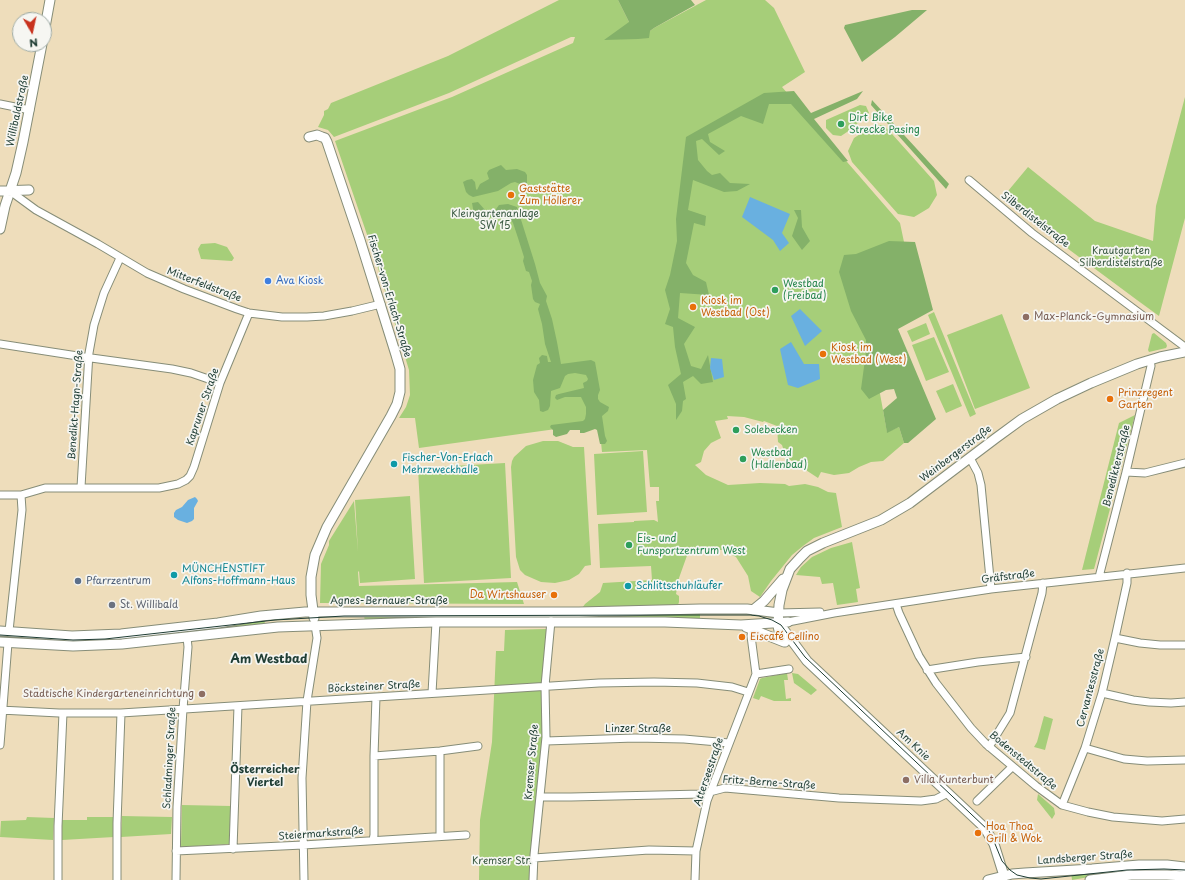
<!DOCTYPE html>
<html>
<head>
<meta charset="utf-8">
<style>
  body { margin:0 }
  #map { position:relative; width:1185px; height:880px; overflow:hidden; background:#edb; font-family:"Playpen Sans",sans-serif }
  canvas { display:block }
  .north { position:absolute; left:12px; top:12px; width:40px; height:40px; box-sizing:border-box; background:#f6f6f2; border:1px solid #a0aca6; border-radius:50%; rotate:171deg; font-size:11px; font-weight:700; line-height:16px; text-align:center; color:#1f3d34 }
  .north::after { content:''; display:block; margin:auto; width:14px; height:18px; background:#c8321e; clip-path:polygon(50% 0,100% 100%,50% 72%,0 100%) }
</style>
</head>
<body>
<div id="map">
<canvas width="1185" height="880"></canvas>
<div class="north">N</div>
</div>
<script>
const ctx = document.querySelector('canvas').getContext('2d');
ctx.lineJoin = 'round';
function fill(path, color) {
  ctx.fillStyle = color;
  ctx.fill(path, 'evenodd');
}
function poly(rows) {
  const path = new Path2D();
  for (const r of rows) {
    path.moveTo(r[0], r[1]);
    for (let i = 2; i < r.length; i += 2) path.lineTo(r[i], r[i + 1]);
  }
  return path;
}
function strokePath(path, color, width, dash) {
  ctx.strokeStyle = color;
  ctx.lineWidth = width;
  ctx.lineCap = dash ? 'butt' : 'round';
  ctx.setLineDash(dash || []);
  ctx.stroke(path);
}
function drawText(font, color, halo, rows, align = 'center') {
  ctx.font = font + ' "Playpen Sans",sans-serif';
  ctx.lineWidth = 3.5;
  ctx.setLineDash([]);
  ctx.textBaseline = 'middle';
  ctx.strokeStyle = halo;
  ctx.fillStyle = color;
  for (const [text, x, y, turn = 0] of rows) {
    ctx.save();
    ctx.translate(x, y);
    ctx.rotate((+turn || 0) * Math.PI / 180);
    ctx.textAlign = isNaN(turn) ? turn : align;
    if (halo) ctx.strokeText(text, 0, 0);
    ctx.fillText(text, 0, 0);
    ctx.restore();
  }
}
fill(poly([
  [559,0,618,0,629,22,650,31,654,28,706,0,765,0,774,8,805,72,782,87,900,223,904,242,874,361,887,432,899,427,904,443,883,461,871,462,859,467,849,473,834,475,821,472,818,478,786,457,782,445,778,442,777,426,764,421,763,422,744,417,727,416,728,419,715,421,721,438,711,443,704,451,701,462,695,465,706,475,728,485,760,483,785,484,789,486,805,484,818,487,828,492,836,493,842,527,814,538,803,546,792,555,771,581,760,597,751,591,748,576,736,557,722,550,689,550,679,578,676,594,679,596,679,602,677,608,580,611,585,604,600,592,603,583,652,580,651,566,600,568,598,524,634,522,634,521,654,520,658,522,656,501,659,501,659,487,650,487,647,450,602,452,599,423,419,448,415,418,399,418,406,407,410,395,409,370,374,255,335,141,452,97,573,43,575,37,571,37,449,93,334,137,328,130,318,127,324,115,324,111,328,109,331,103,448,56],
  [1185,97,1185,218,1159,316,1137,300,1071,251,1003,197,1028,167,1095,221,1153,241,1156,206],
  [860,105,866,106,869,113,850,130,841,136,833,135,826,128,826,120],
  [874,125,884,125,934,181,937,195,929,208,914,217,898,214,852,162,848,151,854,138],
  [215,243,227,247,234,258,232,261,201,259,198,249,201,244],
  [934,312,976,414,970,417,928,315],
  [1002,314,1030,388,975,409,947,335],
  [926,323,930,334,912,342,907,331],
  [1154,333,1166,343,1167,346,1166,348,1149,352,1148,350,1152,334],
  [934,337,949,372,926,381,912,345],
  [953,384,962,406,946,413,936,391],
  [1135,415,1094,569,1082,570,1119,423],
  [543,441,558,441,573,447,584,447,591,565,585,566,579,574,569,580,555,583,541,582,525,575,520,570,516,557,511,467,512,461,514,457,526,446],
  [643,451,647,512,597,515,594,454],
  [505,463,511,578,424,583,418,468],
  [410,496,415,579,360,583,359,571,358,572,359,586,517,582,524,604,320,603,321,564,329,545,329,541,354,501,358,552,355,500],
  [852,542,860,588,856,589,858,602,837,605,833,583,822,584,820,577,796,575,801,567,812,557,831,548],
  [700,611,700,621,365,622,364,615],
  [264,618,265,624,112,643,16,642,17,634,41,637],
  [546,629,548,631,542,686,542,743,530,861,529,880,479,880,480,820,492,742,496,651,504,651,505,630],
  [787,673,788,680,784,680,786,699,791,698,791,701,774,701,761,696,759,700,753,698,760,679,762,678],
  [792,673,798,674,817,690,811,695,794,683],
  [1044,716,1053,719,1045,750,1034,747,1037,742],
  [1038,794,1054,808,1055,814,1052,819,1037,800],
  [182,805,231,806,229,844,181,847],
  [122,816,172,817,171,834,121,837],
  [27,817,54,818,53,840,0,837,1,821,26,820],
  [87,817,114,817,114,837,62,840,62,820,87,820],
  [1127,868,1185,869,1185,874,1089,877,1072,880,1071,872]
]), '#a6ce79');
fill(poly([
  [618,0,691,0,695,5,654,28,650,31,649,38,638,39,604,40,629,22],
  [912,10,927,10,895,37,862,62,844,28,845,25],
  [794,91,811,113,863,91,857,99,814,119,848,161,843,162,791,104,769,104,763,124,741,116,708,134,710,142,725,151,719,155,702,139,696,141,698,160,707,171,712,175,720,173,730,183,750,184,737,191,724,192,693,180,688,210,706,216,705,226,694,223,686,263,693,275,706,282,709,295,680,293,678,318,695,327,684,344,691,366,701,369,708,355,713,382,701,384,693,376,683,382,686,399,683,401,682,411,676,420,676,404,668,385,681,374,675,347,673,327,665,324,670,309,665,290,670,275,677,241,676,219,686,137,764,93],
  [872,100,949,184,946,189,871,105],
  [501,165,506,170,517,169,525,172,527,175,527,184,525,186,515,182,511,183,498,191,473,197,469,195,466,192,463,182,467,180,472,179,475,182,476,189,477,190,480,184,489,179,487,173,489,170],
  [478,202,485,210,490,212,494,212,499,205,508,204,517,207,535,264,540,283,547,296,546,301,552,319,557,342,561,364,591,360,595,362,600,390,598,395,598,399,600,402,609,407,608,411,602,416,605,436,607,441,605,444,600,444,597,430,595,429,584,433,580,433,580,430,570,430,567,434,556,437,553,435,553,430,550,427,551,425,583,421,585,419,586,414,586,407,581,397,565,397,557,400,555,398,556,395,559,394,584,388,583,383,587,381,588,379,586,375,575,373,568,374,565,376,560,388,551,391,550,406,548,410,543,412,540,411,539,400,534,392,533,380,537,365,540,363,539,358,542,355,547,356,548,362,551,362,545,344,542,324,538,309,540,304,535,302,533,299,531,285,532,281,529,272,526,271,523,261,524,257,518,238,513,223,508,215,503,214,499,216,483,218,478,217,474,214,472,203],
  [794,210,801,210,802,227,810,241,802,250,792,236,798,218],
  [889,241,915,242,933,310,898,329,936,419,908,443,904,443,899,427,887,433,883,410,897,398,894,389,886,390,869,399,861,389,866,352,866,340,851,311,839,272,844,255,856,254]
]), '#84b169');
fill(poly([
  [750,197,790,214,782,233,789,243,780,251,773,240,742,217],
  [800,309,822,331,805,346,791,316],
  [791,342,804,364,819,364,820,379,798,388,788,385,780,349],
  [711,358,722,359,724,377,714,380,710,368],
  [195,497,197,499,198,501,194,508,194,519,192,521,187,523,178,520,174,517,174,513,176,510,182,507,188,500]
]), '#69b0e0');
const street = poly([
  [0,104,30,110],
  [969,180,1032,233,1185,347],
  [10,191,36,210,98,244,147,273,184,289,237,309,249,313,282,317,307,317,324,316,352,311,381,304],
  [0,344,84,357,172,369,191,373,220,383],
  [970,458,978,473,981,485,991,589],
  [1126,472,1145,473,1185,463],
  [81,487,89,353,94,325,104,293,120,258],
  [0,495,21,495,45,488,159,488,178,484,186,480,190,476,194,467,220,383,249,313],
  [1099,577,1126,472,1151,366,1150,360],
  [896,604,899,613,919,656,936,683,971,728,986,744,1036,786,1062,805,1088,812,1113,817,1162,821,1185,819],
  [779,613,820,612],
  [788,622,834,613,991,589,1185,568],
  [9,631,22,510,21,495],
  [1115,638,1140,643,1160,645,1185,645],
  [927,670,978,662,1026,657],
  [756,674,789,669],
  [432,693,436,622],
  [1102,693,1133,700,1149,702,1171,703,1185,702],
  [0,710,59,713,121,713,599,683,654,682,697,683,732,687,748,692],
  [546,741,635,738,684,739,729,743],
  [0,745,8,643],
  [989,747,1010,713,1042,593,1043,583],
  [1085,748,1124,759,1147,761,1185,760],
  [440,751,440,836],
  [374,756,440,751,478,746],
  [540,797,571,797,702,794,725,788,839,798,921,801,936,799,948,793],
  [977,801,1012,767],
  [1062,805,1085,748,1102,693,1115,638,1127,583,1127,573],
  [373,840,374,835,374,756,376,697],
  [233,849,238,706],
  [176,851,303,845,466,835],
  [534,858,649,850,696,851],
  [58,880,58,826,63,713],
  [117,880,117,823,121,713],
  [176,880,177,807,183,709,188,647,187,637],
  [304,880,302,778,307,701,317,638,315,625],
  [533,880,534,855,546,737,545,686,551,621],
  [695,880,696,851,707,801,756,674,751,636,752,629]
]);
const secondary = poly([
  [44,33,50,0],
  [309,137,317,135,322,137,325,138,327,142,360,240,396,355,400,369,400,392,397,404,391,416,327,527,315,555,311,577,311,595,314,618],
  [0,191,29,190],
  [0,229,5,206,16,173,23,142,42,44],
  [753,610,764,601,783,579],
  [746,627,784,642],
  [784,630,807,661,985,828,994,844,1004,876],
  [0,631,72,636,121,634,218,623,261,616,305,612,579,612,700,609,747,609,779,613],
  [0,642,73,646,122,644,278,627,396,623,436,622,665,622,741,625,788,622],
  [785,642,780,635,778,626,779,605,782,590,790,569,800,558,807,551,823,543,881,520,910,503,996,438,1022,419,1057,399,1091,383,1137,364,1160,357,1185,352],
  [988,880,1012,874,1025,873,1092,869,1139,865,1167,865,1185,867],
  [1090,880,1131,875,1167,875,1185,876]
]);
strokePath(street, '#868d78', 9);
strokePath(secondary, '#868d78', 11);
strokePath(street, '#fff', 7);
strokePath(secondary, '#fff', 9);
strokePath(poly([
  [0,635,73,640,105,639,275,620,344,616,666,615,750,615,759,616,772,620,781,625,805,657,989,831,993,839,1002,861,1010,870,1017,875,1030,878,1041,879,1127,870,1164,869,1185,870]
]), '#1f3d34', 1);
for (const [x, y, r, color] of [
  [841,124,4,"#2e9e5b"],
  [511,195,4,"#e8710a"],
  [268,281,4,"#3f7fe0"],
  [775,290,4,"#2e9e5b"],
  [693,307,4,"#e8710a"],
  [1026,317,4,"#8d6e63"],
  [823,354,4,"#e8710a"],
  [1110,399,4,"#e8710a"],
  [736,430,4,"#2e9e5b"],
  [743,459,4,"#2e9e5b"],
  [394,464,4,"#0f9aa8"],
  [629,545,4,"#2e9e5b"],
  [174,575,4,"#0f9aa8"],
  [78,581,4,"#5c6f8a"],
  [628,586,4,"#0f9aa8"],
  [554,595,4,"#e8710a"],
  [112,605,4,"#6b7280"],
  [742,637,4,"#e8710a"],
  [202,694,4,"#8d6e63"],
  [906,780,4,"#8d6e63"],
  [978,833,4,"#e8710a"]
]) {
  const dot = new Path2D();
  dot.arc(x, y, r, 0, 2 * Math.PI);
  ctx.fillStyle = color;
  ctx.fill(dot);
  strokePath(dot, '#f6f6f2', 1.5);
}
drawText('10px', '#1f3d34', '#f6f6f2', [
  ["Willibaldstraße",18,111,-78],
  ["Silberdistelstraße",1035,220,38],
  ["Mitterfeldstraße",204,285,21],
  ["Fischer-von-Erlach-Straße",389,296,73],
  ["Benedikt-Hagn-Straße",76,405,-86],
  ["Kapruner Straße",203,407,-71],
  ["Weinbergerstraße",956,454,-37],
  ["Benedikterstraße",1117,466,-76],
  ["Gräfstraße",1008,577,-7],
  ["Agnes-Bernauer-Straße",389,601],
  ["Böcksteiner Straße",374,687,-3],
  ["Cervantesstraße",1091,688,-75],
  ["Linzer Straße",638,729],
  ["Am Knie",913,745,43],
  ["Schladminger Straße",170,758,-87],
  ["Bodenstedtstraße",1023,761,40],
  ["Kremser Straße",532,762,-85],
  ["Atterseestraße",709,772,-71],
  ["Fritz-Berne-Straße",769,783,4],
  ["Steiermarkstraße",321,834,-4],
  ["Landsberger Straße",1085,858,-4]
]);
drawText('10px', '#27864d', '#f6f6f2', [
  ["Dirt Bike",849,118],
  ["Strecke Pasing",849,130],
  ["Westbad",783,284],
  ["(Freibad)",783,296],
  ["Solebecken",744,430],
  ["Westbad",751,453],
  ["(Hallenbad)",751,465],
  ["Eis- und",637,539],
  ["Funsportzentrum West",637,551]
], 'left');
drawText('10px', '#c56008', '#f6f6f2', [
  ["Gaststätte",519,189],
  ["Zum Höllerer",519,201],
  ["Kiosk im",701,301],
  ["Westbad (Ost)",701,313],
  ["Kiosk im",831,348],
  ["Westbad (West)",831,360],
  ["Prinzregent",1118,393],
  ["Garten",1118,405],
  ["Da Wirtshauser",546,595,"right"],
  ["Eiscafé Cellino",750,637],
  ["Hoa Thoa",986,827],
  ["Grill & Wok",986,839]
], 'left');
drawText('10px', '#3a5a42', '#f6f6f2', [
  ["Kleingartenanlage",495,214],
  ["SW 15",495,226],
  ["Krautgarten",1121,251],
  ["Silberdistelstraße",1121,263],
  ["Kremser Str.",502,861]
]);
drawText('10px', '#366cbe', '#f6f6f2', [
  ["Ava Kiosk",276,281]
], 'left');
drawText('10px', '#785e54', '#f6f6f2', [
  ["Max-Planck-Gymnasium",1034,317],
  ["Städtische Kindergarteneinrichtung",194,694,"right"],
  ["Villa Kunterbunt",914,780]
], 'left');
drawText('10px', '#0d838f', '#f6f6f2', [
  ["Fischer-Von-Erlach",402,458],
  ["Mehrzweckhalle",402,470],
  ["MÜNCHENSTIFT",182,569],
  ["Alfons-Hoffmann-Haus",182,581],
  ["Schlittschuhläufer",636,586]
], 'left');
drawText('10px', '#4e5e75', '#f6f6f2', [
  ["Pfarrzentrum",86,581]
], 'left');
drawText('10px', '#5b616d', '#f6f6f2', [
  ["St. Willibald",120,605]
], 'left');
drawText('bold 11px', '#1f3d34', '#f6f6f2', [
  ["Österreicher",265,770],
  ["Viertel",265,783]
]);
drawText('bold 12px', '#1f3d34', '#f6f6f2', [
  ["Am Westbad",269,660]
]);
</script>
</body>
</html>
